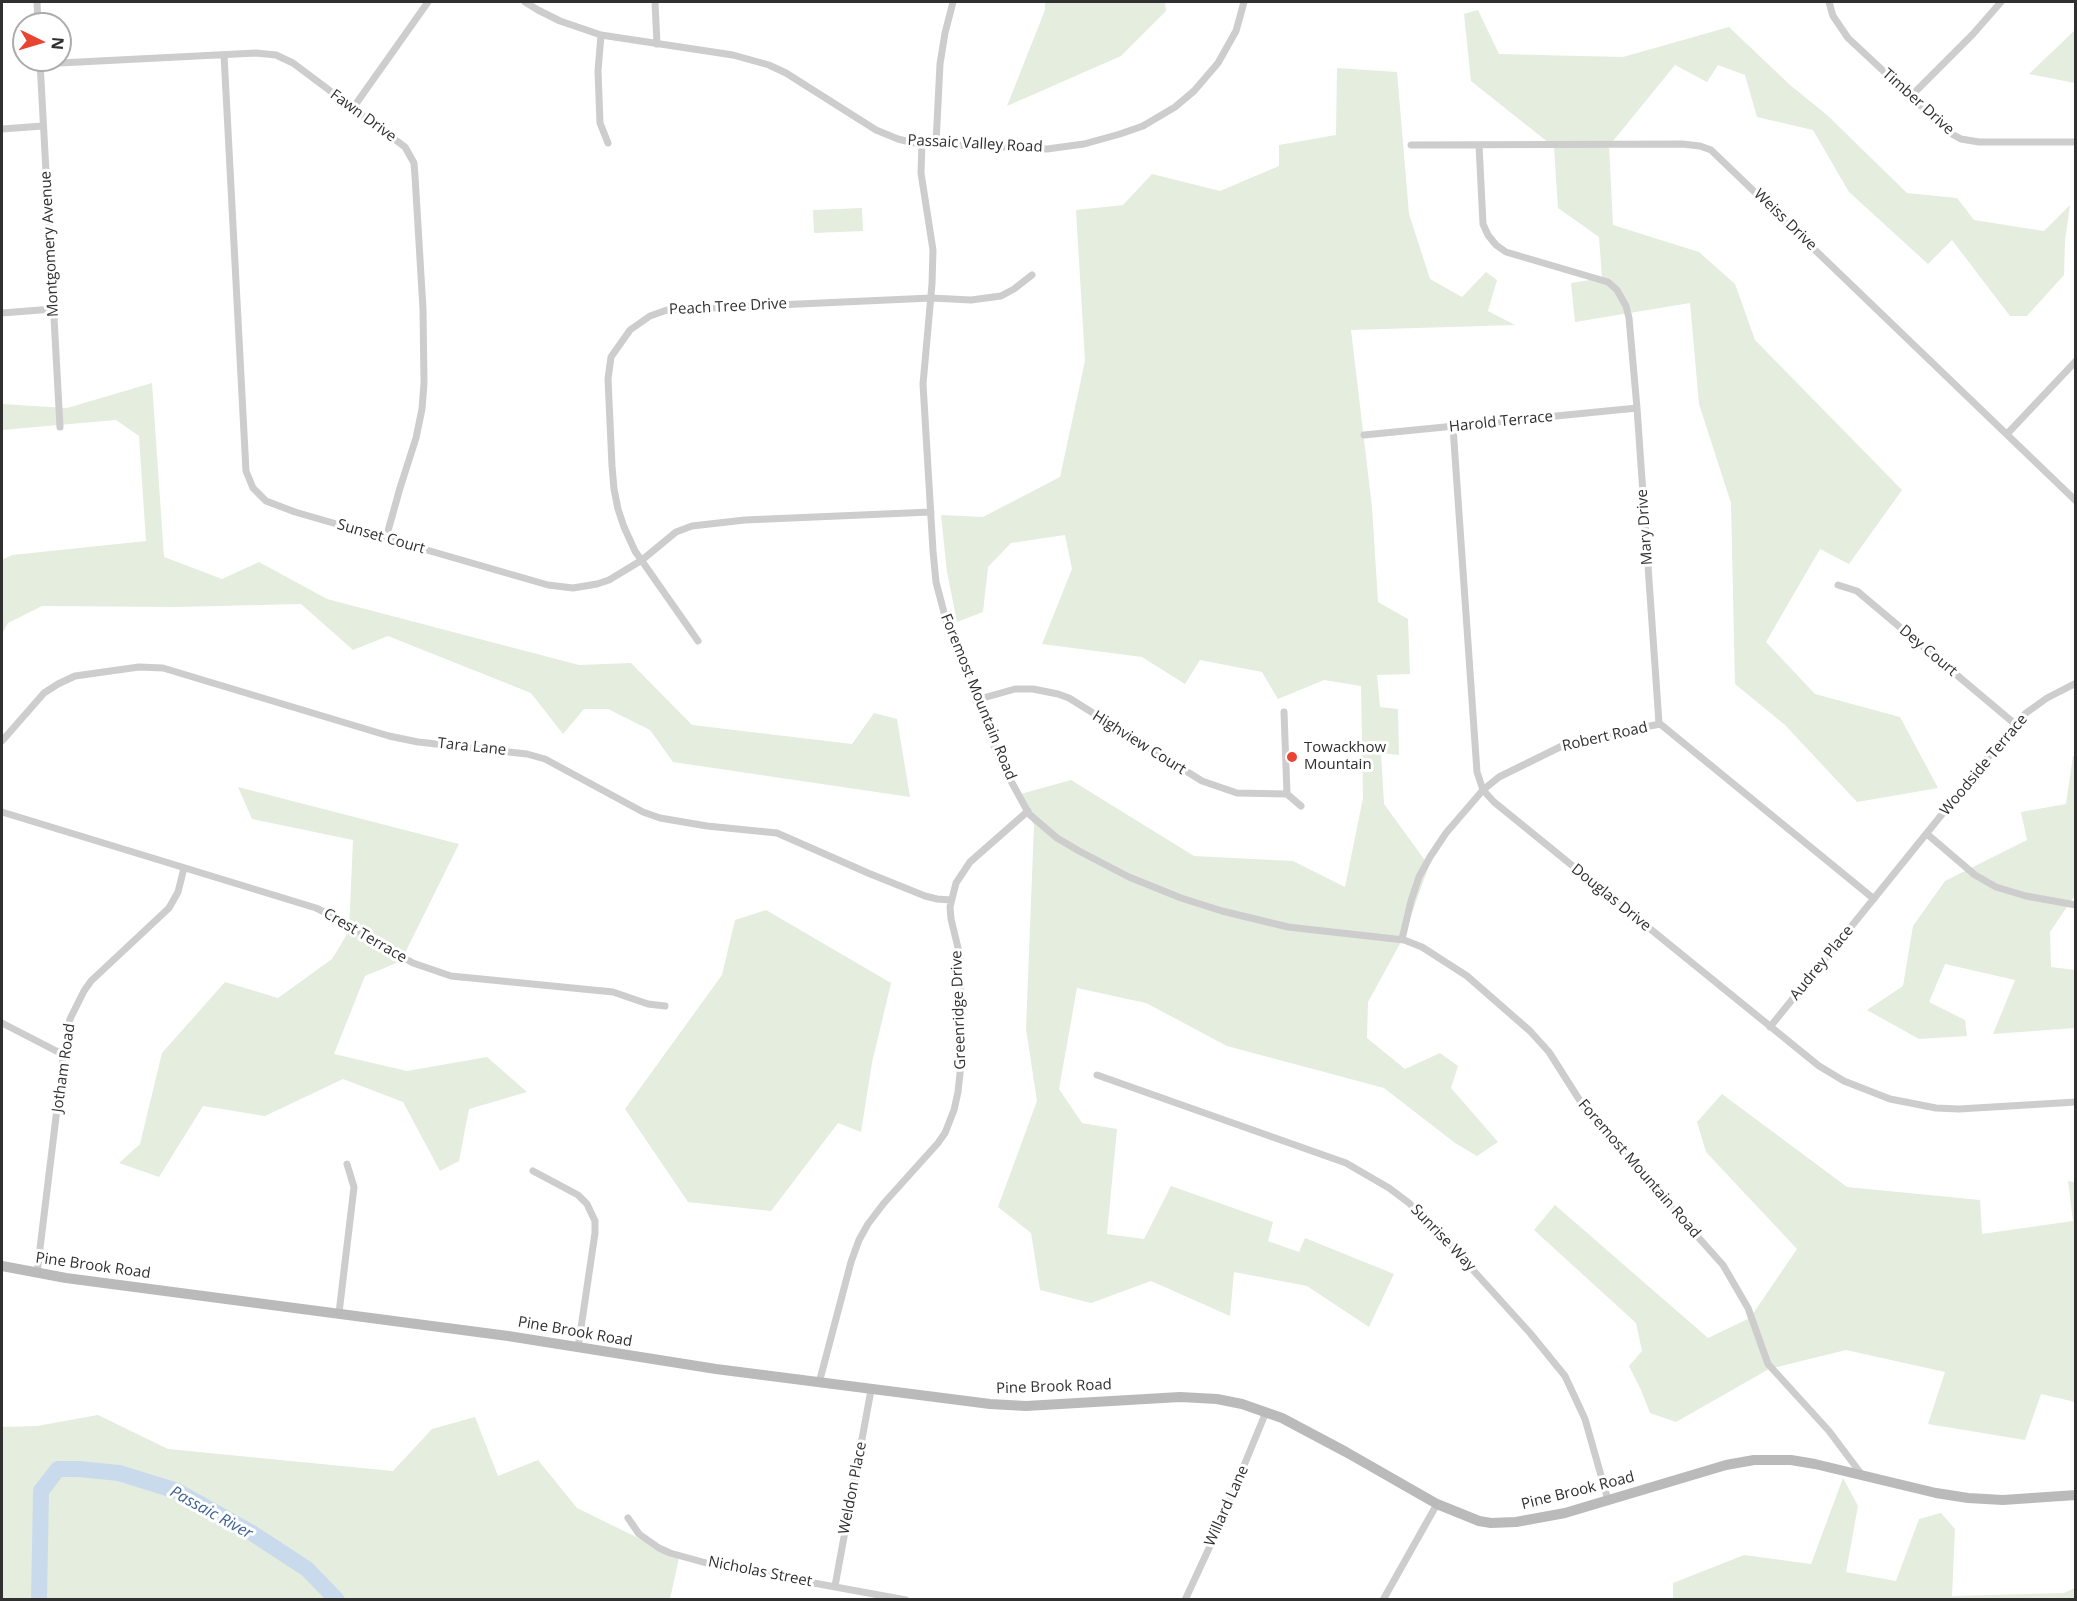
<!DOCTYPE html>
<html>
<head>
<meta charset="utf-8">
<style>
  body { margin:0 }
  #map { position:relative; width:2077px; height:1601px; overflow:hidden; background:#fff; font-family:"Open Sans",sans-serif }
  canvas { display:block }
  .frame { position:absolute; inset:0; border:3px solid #303030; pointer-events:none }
  .north { position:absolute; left:12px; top:12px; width:60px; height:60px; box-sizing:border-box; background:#fff; border:2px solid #acacac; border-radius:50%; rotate:95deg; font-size:16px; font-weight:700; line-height:24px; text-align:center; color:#303030 }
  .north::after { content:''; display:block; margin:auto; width:21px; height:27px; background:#e84431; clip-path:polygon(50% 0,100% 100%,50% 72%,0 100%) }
</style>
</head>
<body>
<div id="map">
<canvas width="2077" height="1601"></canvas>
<div class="frame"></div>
<div class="north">N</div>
</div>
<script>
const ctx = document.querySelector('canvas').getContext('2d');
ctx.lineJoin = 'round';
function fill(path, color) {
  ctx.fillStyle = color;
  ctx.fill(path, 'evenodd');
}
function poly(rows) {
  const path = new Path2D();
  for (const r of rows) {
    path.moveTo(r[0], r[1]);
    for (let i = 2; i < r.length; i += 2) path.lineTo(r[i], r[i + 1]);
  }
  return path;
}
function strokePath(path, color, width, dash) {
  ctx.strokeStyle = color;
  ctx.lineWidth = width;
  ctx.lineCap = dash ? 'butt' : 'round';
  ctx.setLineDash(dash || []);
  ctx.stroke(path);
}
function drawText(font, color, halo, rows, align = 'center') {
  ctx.font = font + ' "Open Sans",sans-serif';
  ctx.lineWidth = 6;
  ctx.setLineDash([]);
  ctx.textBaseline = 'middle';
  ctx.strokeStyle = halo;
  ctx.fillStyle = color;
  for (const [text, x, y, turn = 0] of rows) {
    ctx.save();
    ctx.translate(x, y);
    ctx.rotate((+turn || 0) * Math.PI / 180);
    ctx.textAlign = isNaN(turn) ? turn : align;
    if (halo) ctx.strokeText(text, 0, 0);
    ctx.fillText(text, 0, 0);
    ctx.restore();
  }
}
fill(poly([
  [1045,2,1165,2,1166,11,1121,56,1007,106,1045,10],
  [1478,10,1499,54,1623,57,1729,27,1790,85,1827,115,1907,193,1957,198,1974,220,2044,231,2070,205,2065,241,2064,275,2027,316,2010,316,1952,240,1928,264,1849,192,1813,130,1757,117,1745,75,1718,65,1707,82,1675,65,1609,146,1613,225,1699,252,1735,284,1755,340,1902,490,1849,564,1820,549,1766,642,1815,694,1900,717,1938,788,1857,802,1785,725,1735,684,1731,503,1699,404,1690,303,1575,322,1571,283,1602,278,1599,237,1558,208,1554,147,1471,81,1464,14],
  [2075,30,2075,83,2029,74],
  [1337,68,1397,72,1409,214,1430,279,1462,297,1486,272,1497,280,1488,311,1515,325,1351,330,1372,507,1378,602,1408,619,1410,674,1377,675,1380,707,1398,709,1399,755,1381,753,1384,804,1429,866,1402,940,1368,1002,1367,1038,1405,1069,1440,1053,1458,1066,1451,1088,1498,1142,1477,1156,1455,1143,1384,1088,1227,1046,1146,1003,1077,988,1059,1089,1082,1123,1117,1129,1107,1234,1144,1239,1171,1186,1273,1222,1268,1241,1299,1252,1305,1238,1394,1274,1369,1327,1307,1286,1234,1272,1230,1316,1151,1281,1091,1303,1040,1290,1031,1233,998,1207,1037,1101,1026,1029,1034,825,1017,795,1071,780,1194,856,1293,861,1345,887,1363,798,1361,686,1324,680,1278,699,1262,672,1200,660,1185,684,1142,657,1042,644,1072,569,1065,535,1011,543,988,567,983,612,957,622,947,572,941,515,983,517,1060,477,1085,361,1076,210,1123,205,1152,174,1220,191,1279,166,1279,145,1336,135],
  [862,208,863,231,814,233,813,210],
  [152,383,164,557,222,579,259,562,327,599,579,665,631,663,692,725,852,744,874,713,897,719,910,797,673,762,650,730,608,709,584,709,563,734,531,693,388,636,353,650,301,604,176,607,42,606,8,623,2,634,2,560,12,555,146,541,139,436,116,420,2,430,2,404,67,408],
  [2073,756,2075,756,2075,895,2050,932,2051,967,2075,970,2075,1028,1993,1034,2015,980,1945,964,1929,1002,1965,1020,1967,1036,1919,1039,1867,1010,1903,986,1913,926,1945,881,2027,840,2021,812,2066,804],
  [238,787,459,844,401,961,365,976,334,1054,407,1071,487,1057,527,1092,469,1109,459,1161,440,1171,403,1102,343,1079,265,1116,203,1106,159,1177,119,1163,140,1144,162,1053,225,982,278,998,332,959,349,931,353,840,252,819],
  [766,910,891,983,872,1063,861,1132,838,1123,771,1211,688,1202,625,1109,722,975,735,920],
  [1722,1094,1847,1187,1980,1200,1982,1234,2073,1221,2068,1181,2075,1182,2075,1402,2041,1394,2025,1440,1928,1424,1945,1372,1846,1350,1769,1369,1676,1422,1650,1413,1641,1390,1629,1366,1642,1351,1636,1323,1534,1230,1555,1205,1708,1338,1750,1318,1797,1249,1706,1152,1697,1122],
  [98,1415,168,1449,393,1471,432,1429,475,1417,498,1476,538,1460,577,1508,679,1558,670,1599,2,1599,2,1427,37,1426],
  [1843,1478,1858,1506,1846,1572,1896,1581,1919,1519,1941,1513,1955,1529,1952,1596,2064,1593,2075,1588,2075,1599,1673,1599,1673,1583,1744,1555,1811,1564]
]), '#e4edde');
strokePath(poly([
  [39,1600,41,1491,58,1469,79,1469,119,1473,177,1491,252,1533,307,1569,337,1600]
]), '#cadaed', 16);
strokePath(poly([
  [37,2,38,24],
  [525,2,538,10,560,21,601,35,733,55,769,65,786,73,876,130,898,139,914,143,1047,149,1084,144,1120,134,1143,126,1175,107,1194,91,1218,63,1236,31,1244,2],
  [655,2,657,44],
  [1829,2,1833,16,1848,38,1950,133,1961,139,1979,142,2076,142],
  [601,35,598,71,600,123,608,143],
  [224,55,246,471,253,488,266,501,295,512,548,585,573,588,597,584,609,580,642,560,676,532,692,526,745,520,931,512],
  [40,62,60,427],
  [40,64,256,53,276,55,293,63,405,147,414,163,415,176,423,309,424,383,422,409,416,438,400,488,386,538],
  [1910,97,1973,34,2001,2],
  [353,108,428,2],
  [2,129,43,126],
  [922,143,921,173,933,250,932,284,923,384,933,551,936,582,947,624,976,700,1000,761,1029,814,1057,838,1079,851,1129,877,1181,898,1222,911,1288,927,1404,940,1422,947,1467,976,1530,1031,1549,1052,1589,1115,1723,1265,1748,1308,1768,1364,1829,1431,1862,1475],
  [936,143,940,64,945,33,953,2],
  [1411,145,1682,144,1700,146,1711,150,2076,501],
  [1479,145,1483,224,1488,235,1496,245,1506,252,1608,282,1617,290,1626,306,1629,318,1637,408,1659,723,1874,899],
  [2,313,53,309],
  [1453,427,1477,772,1483,790,1494,802,1819,1066,1844,1081,1890,1099,1936,1108,1959,1109,2076,1102],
  [2007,434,2076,361],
  [1364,435,1637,408],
  [1838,585,1857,591,2015,724],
  [698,641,635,551,624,527,618,509,614,489,612,466,608,379,611,357,630,330,650,316,667,310,931,298,971,300,1001,296,1014,289,1032,275],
  [976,700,1015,689,1033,689,1058,694,1069,698,1202,781,1237,793,1287,794,1301,806],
  [1284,712,1287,794],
  [2,741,44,693,58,684,75,676,139,667,163,668,389,736,418,742,527,754,545,759,643,812,660,818,707,826,777,833,868,873,925,896,937,899,951,900],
  [2,812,316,908,343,921,375,942,413,963,451,976,613,992,648,1004,665,1006],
  [1927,834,1975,875,1996,887,2026,896,2076,905],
  [1402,939,1411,901,1419,877,1430,857,1446,833,1483,790,1499,777,1562,746,1585,739,1660,724],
  [2,1023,64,1055],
  [1770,1027,2015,724,2026,713,2047,698,2076,683],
  [1097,1075,1346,1163,1389,1188,1409,1203,1444,1238,1530,1333,1565,1376,1585,1419,1608,1500],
  [533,1171,578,1195,587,1204,595,1221,595,1233,578,1348],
  [37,1273,65,1043,70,1019,84,991,91,981,169,908,178,892,184,868],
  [339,1313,354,1187,347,1164],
  [819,1383,851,1262,859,1240,868,1224,884,1203,938,1143,945,1133,954,1110,958,1092,962,1055,960,956,951,919,950,907,956,883,970,862,1028,811],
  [628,1518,639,1534,659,1548,670,1553,710,1564,906,1600],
  [835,1586,871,1390],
  [1185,1600,1217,1531,1266,1412],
  [1383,1600,1437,1504]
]), '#cdcdcd', 7);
strokePath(poly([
  [2,1266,66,1278,508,1336,716,1369,990,1404,1026,1406,1180,1397,1217,1399,1242,1404,1282,1418,1346,1452,1437,1504,1479,1521,1491,1523,1516,1522,1565,1513,1726,1465,1754,1460,1791,1460,1815,1464,1936,1493,1968,1498,2003,1500,2076,1495]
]), '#bababa', 10);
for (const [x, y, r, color] of [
  [1292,757,6,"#e84431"]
]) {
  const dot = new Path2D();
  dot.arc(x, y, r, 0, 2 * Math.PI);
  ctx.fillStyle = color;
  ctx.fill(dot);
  strokePath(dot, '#fff', 2);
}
drawText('15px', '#303030', '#fff', [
  ["Timber Drive",1918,102,42],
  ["Fawn Drive",363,116,36],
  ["Passaic Valley Road",975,144,3],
  ["Weiss Drive",1785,220,44],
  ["Montgomery Avenue",50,244,-93],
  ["Peach Tree Drive",728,307,-3],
  ["Harold Terrace",1501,422,-6],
  ["Mary Drive",1645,527,-94],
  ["Sunset Court",381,537,16],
  ["Dey Court",1928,651,40],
  ["Foremost Mountain Road",978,697,68],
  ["Robert Road",1605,737,-13],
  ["Highview Court",1139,743,32],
  ["Tara Lane",472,747,6],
  ["Woodside Terrace",1984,765,-50],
  ["Douglas Drive",1611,898,39],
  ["Crest Terrace",365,936,30],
  ["Audrey Place",1822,963,-51],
  ["Greenridge Drive",959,1010,-92],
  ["Jotham Road",64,1068,-82],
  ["Foremost Mountain Road",1639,1169,49],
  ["Sunrise Way",1443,1238,46],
  ["Pine Brook Road",93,1266,8],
  ["Pine Brook Road",575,1332,10],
  ["Pine Brook Road",1054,1387,-2],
  ["Weldon Place",853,1488,-79],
  ["Pine Brook Road",1578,1491,-14],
  ["Willard Lane",1227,1506,-66],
  ["Nicholas Street",760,1572,11]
]);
drawText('15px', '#303030', '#fff', [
  ["Towackhow",1304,748],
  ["Mountain",1304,765]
], 'left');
drawText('italic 16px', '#3c6394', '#fff', [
  ["Passaic River",211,1513,29]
]);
</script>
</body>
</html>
